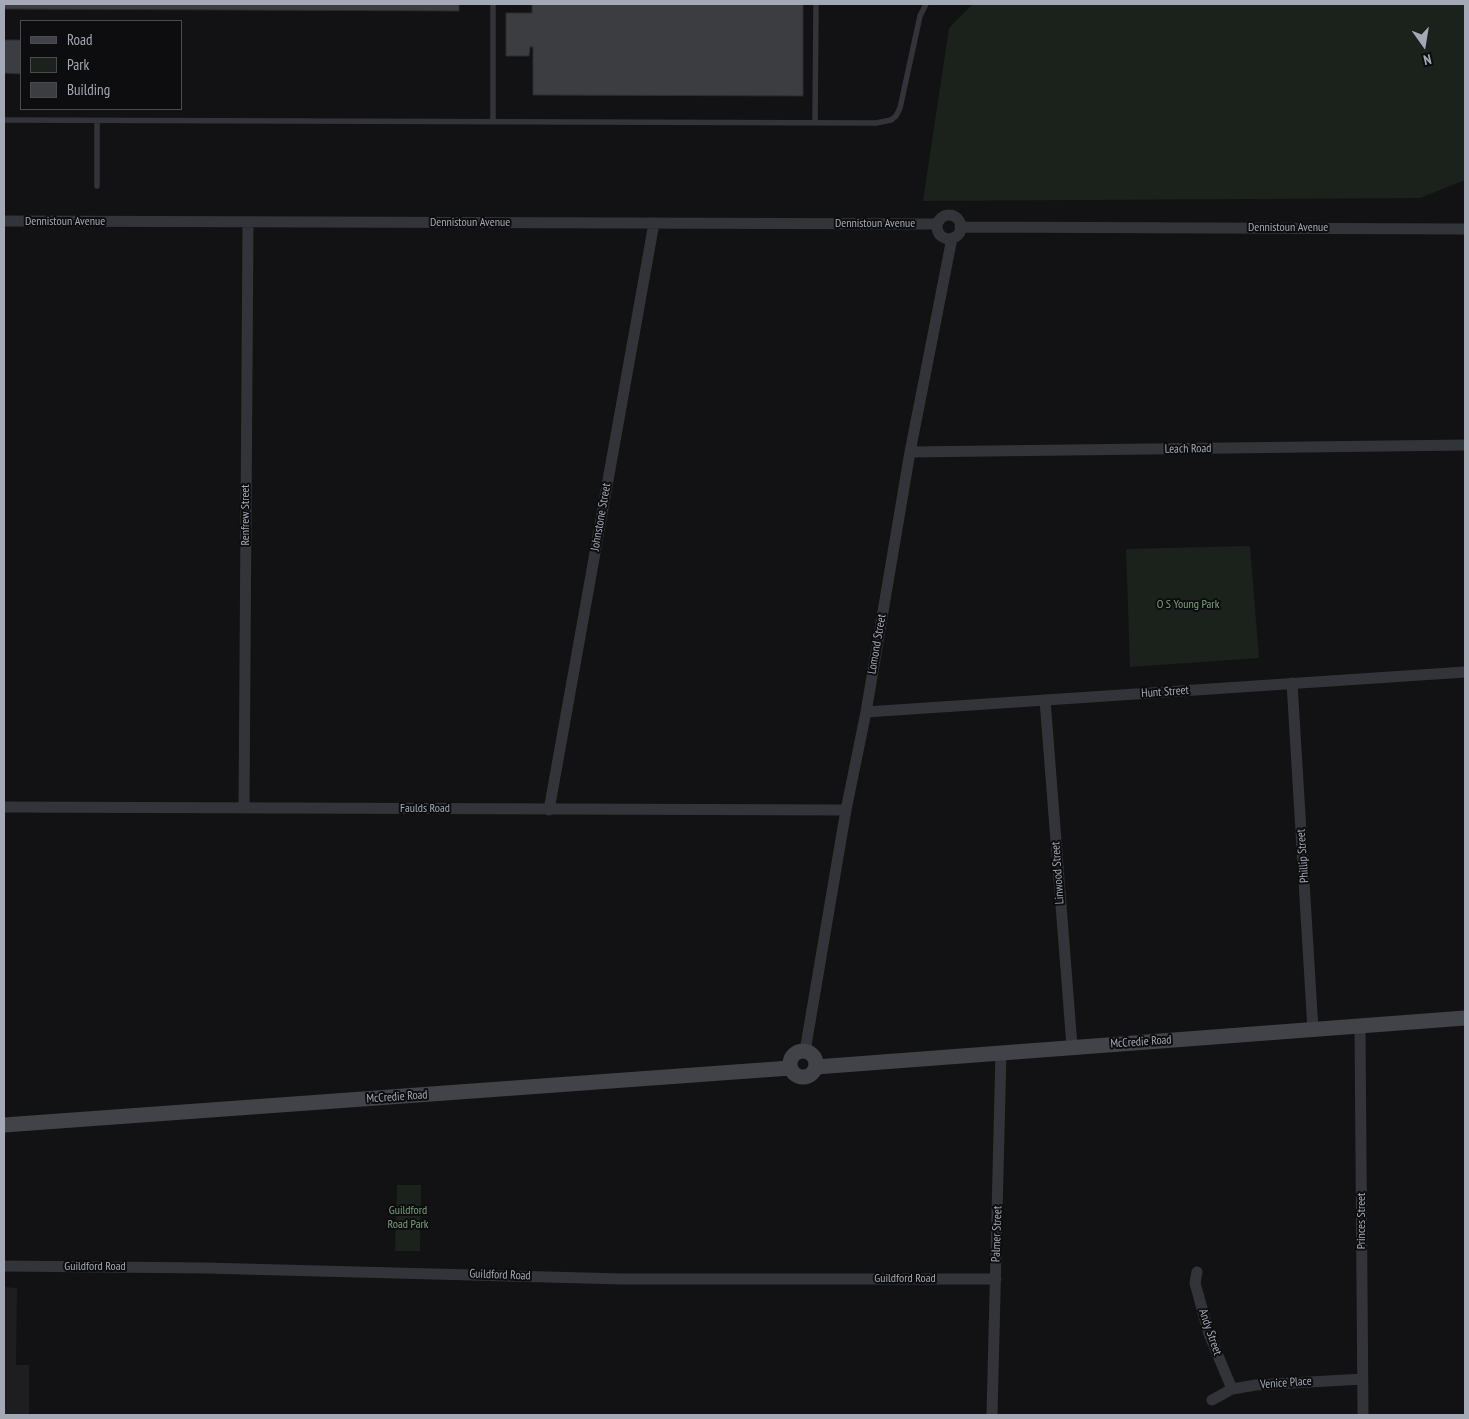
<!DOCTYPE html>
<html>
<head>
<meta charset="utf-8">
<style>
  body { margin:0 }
  #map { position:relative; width:1469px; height:1419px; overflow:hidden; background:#121214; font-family:"PT Sans Narrow",sans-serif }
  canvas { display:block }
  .frame { position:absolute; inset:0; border:5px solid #a3a9b5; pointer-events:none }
  .legend { position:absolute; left:20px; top:20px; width:162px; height:90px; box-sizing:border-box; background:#0d0d0f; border:1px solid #494b51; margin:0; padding:6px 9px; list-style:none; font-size:15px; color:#a3a9b5 }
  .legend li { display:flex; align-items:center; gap:10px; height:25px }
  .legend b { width:25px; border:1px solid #494b51 }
  .north { position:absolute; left:1399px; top:20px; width:50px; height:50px; -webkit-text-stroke:4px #0d0d0f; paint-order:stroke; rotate:167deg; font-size:14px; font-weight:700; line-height:20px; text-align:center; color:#a3a9b5 }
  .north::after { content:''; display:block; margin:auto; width:18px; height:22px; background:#a3a9b5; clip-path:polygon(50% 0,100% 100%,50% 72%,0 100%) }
</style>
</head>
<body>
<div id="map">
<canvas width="1469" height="1419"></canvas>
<div class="frame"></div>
<ul class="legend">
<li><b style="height:6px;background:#414349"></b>Road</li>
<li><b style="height:14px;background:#1a221b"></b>Park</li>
<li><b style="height:14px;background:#3c3d41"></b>Building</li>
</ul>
<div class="north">N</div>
</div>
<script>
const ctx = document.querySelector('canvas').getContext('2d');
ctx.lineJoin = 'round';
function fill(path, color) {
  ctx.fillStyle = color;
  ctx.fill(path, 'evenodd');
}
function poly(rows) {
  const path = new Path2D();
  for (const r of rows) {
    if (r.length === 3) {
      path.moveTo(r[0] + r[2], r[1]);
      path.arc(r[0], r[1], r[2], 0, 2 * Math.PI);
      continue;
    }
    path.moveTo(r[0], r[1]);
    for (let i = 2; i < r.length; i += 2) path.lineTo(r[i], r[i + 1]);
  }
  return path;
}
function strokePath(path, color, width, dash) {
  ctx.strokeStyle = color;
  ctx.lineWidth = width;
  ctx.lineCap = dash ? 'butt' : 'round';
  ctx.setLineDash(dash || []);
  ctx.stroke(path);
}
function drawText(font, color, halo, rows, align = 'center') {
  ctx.font = font + ' "PT Sans Narrow",sans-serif';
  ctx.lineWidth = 4;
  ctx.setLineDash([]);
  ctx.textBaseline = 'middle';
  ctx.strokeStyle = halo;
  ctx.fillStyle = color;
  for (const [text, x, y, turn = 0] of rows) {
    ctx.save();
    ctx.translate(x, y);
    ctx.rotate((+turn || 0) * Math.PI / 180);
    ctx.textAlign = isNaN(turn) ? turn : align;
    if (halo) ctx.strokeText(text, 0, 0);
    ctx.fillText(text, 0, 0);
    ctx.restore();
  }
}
fill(poly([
  [4,1287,17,1288,16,1365,29,1365,29,1415,4,1415]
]), '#1e1e21');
fill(poly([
  [973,4,1465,4,1465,180,1420,198,923,201,949,28],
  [1250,546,1259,658,1130,667,1126,549],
  [397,1185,421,1185,420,1251,395,1251]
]), '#1a221b');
const building = poly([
  [4,4,459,4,459,11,4,9,4,4],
  [532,4,803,4,803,96,533,95,533,47,530,47,529,56,506,56,506,13,532,13,532,4],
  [4,40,21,40,21,74,4,73,4,40]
]);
fill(building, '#3c3d41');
strokePath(building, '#2c2c30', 1);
strokePath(poly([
  [4,120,876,123,891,120,896,116,900,108,920,16,926,4],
  [97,121,97,186],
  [493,122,493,4],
  [815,123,816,4]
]), '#333439', 5.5);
strokePath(poly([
  [949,227,12],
  [4,221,937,224],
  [960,227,1465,229],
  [910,452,1465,445],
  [1292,683,1313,1030],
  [1045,700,1072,1046],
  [866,712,1465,672],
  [4,807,846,810],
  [244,807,248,223],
  [549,810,654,223],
  [1360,1026,1363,1415],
  [805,1051,846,810,866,712,910,452,952,238],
  [4,1266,205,1268,623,1279,996,1279],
  [1197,1272,1195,1283,1209,1334,1232,1389],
  [1212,1400,1232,1389,1256,1385,1363,1379],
  [992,1415,1001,1052]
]), '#333439', 11);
strokePath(poly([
  [803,1064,13],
  [816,1067,1465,1018],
  [4,1125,790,1068]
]), '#414349', 15);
drawText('12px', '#a3a9b5', '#0d0d0f', [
  ["Dennistoun Avenue",65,222],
  ["Dennistoun Avenue",470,223],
  ["Dennistoun Avenue",875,224],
  ["Dennistoun Avenue",1288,228],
  ["Leach Road",1188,449,-1],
  ["Renfrew Street",246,515,-90],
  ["Johnstone Street",601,517,-80],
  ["Lomond Street",877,644,-80],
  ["Hunt Street",1165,692,-4],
  ["Faulds Road",425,809],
  ["Phillip Street",1303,856,-94],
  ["Linwood Street",1058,873,-94],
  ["McCredie Road",1141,1042,-4],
  ["McCredie Road",397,1097,-4],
  ["Princes Street",1362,1221,-90],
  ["Palmer Street",997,1234,-88],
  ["Guildford Road",95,1267],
  ["Guildford Road",500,1275,2],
  ["Guildford Road",905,1279],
  ["Andy Street",1210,1332,71],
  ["Venice Place",1286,1383,-4]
]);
drawText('12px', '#7aa07b', '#0d0d0f', [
  ["O S Young Park",1188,605],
  ["Guildford",408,1211],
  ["Road Park",408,1225]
]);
</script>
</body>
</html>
